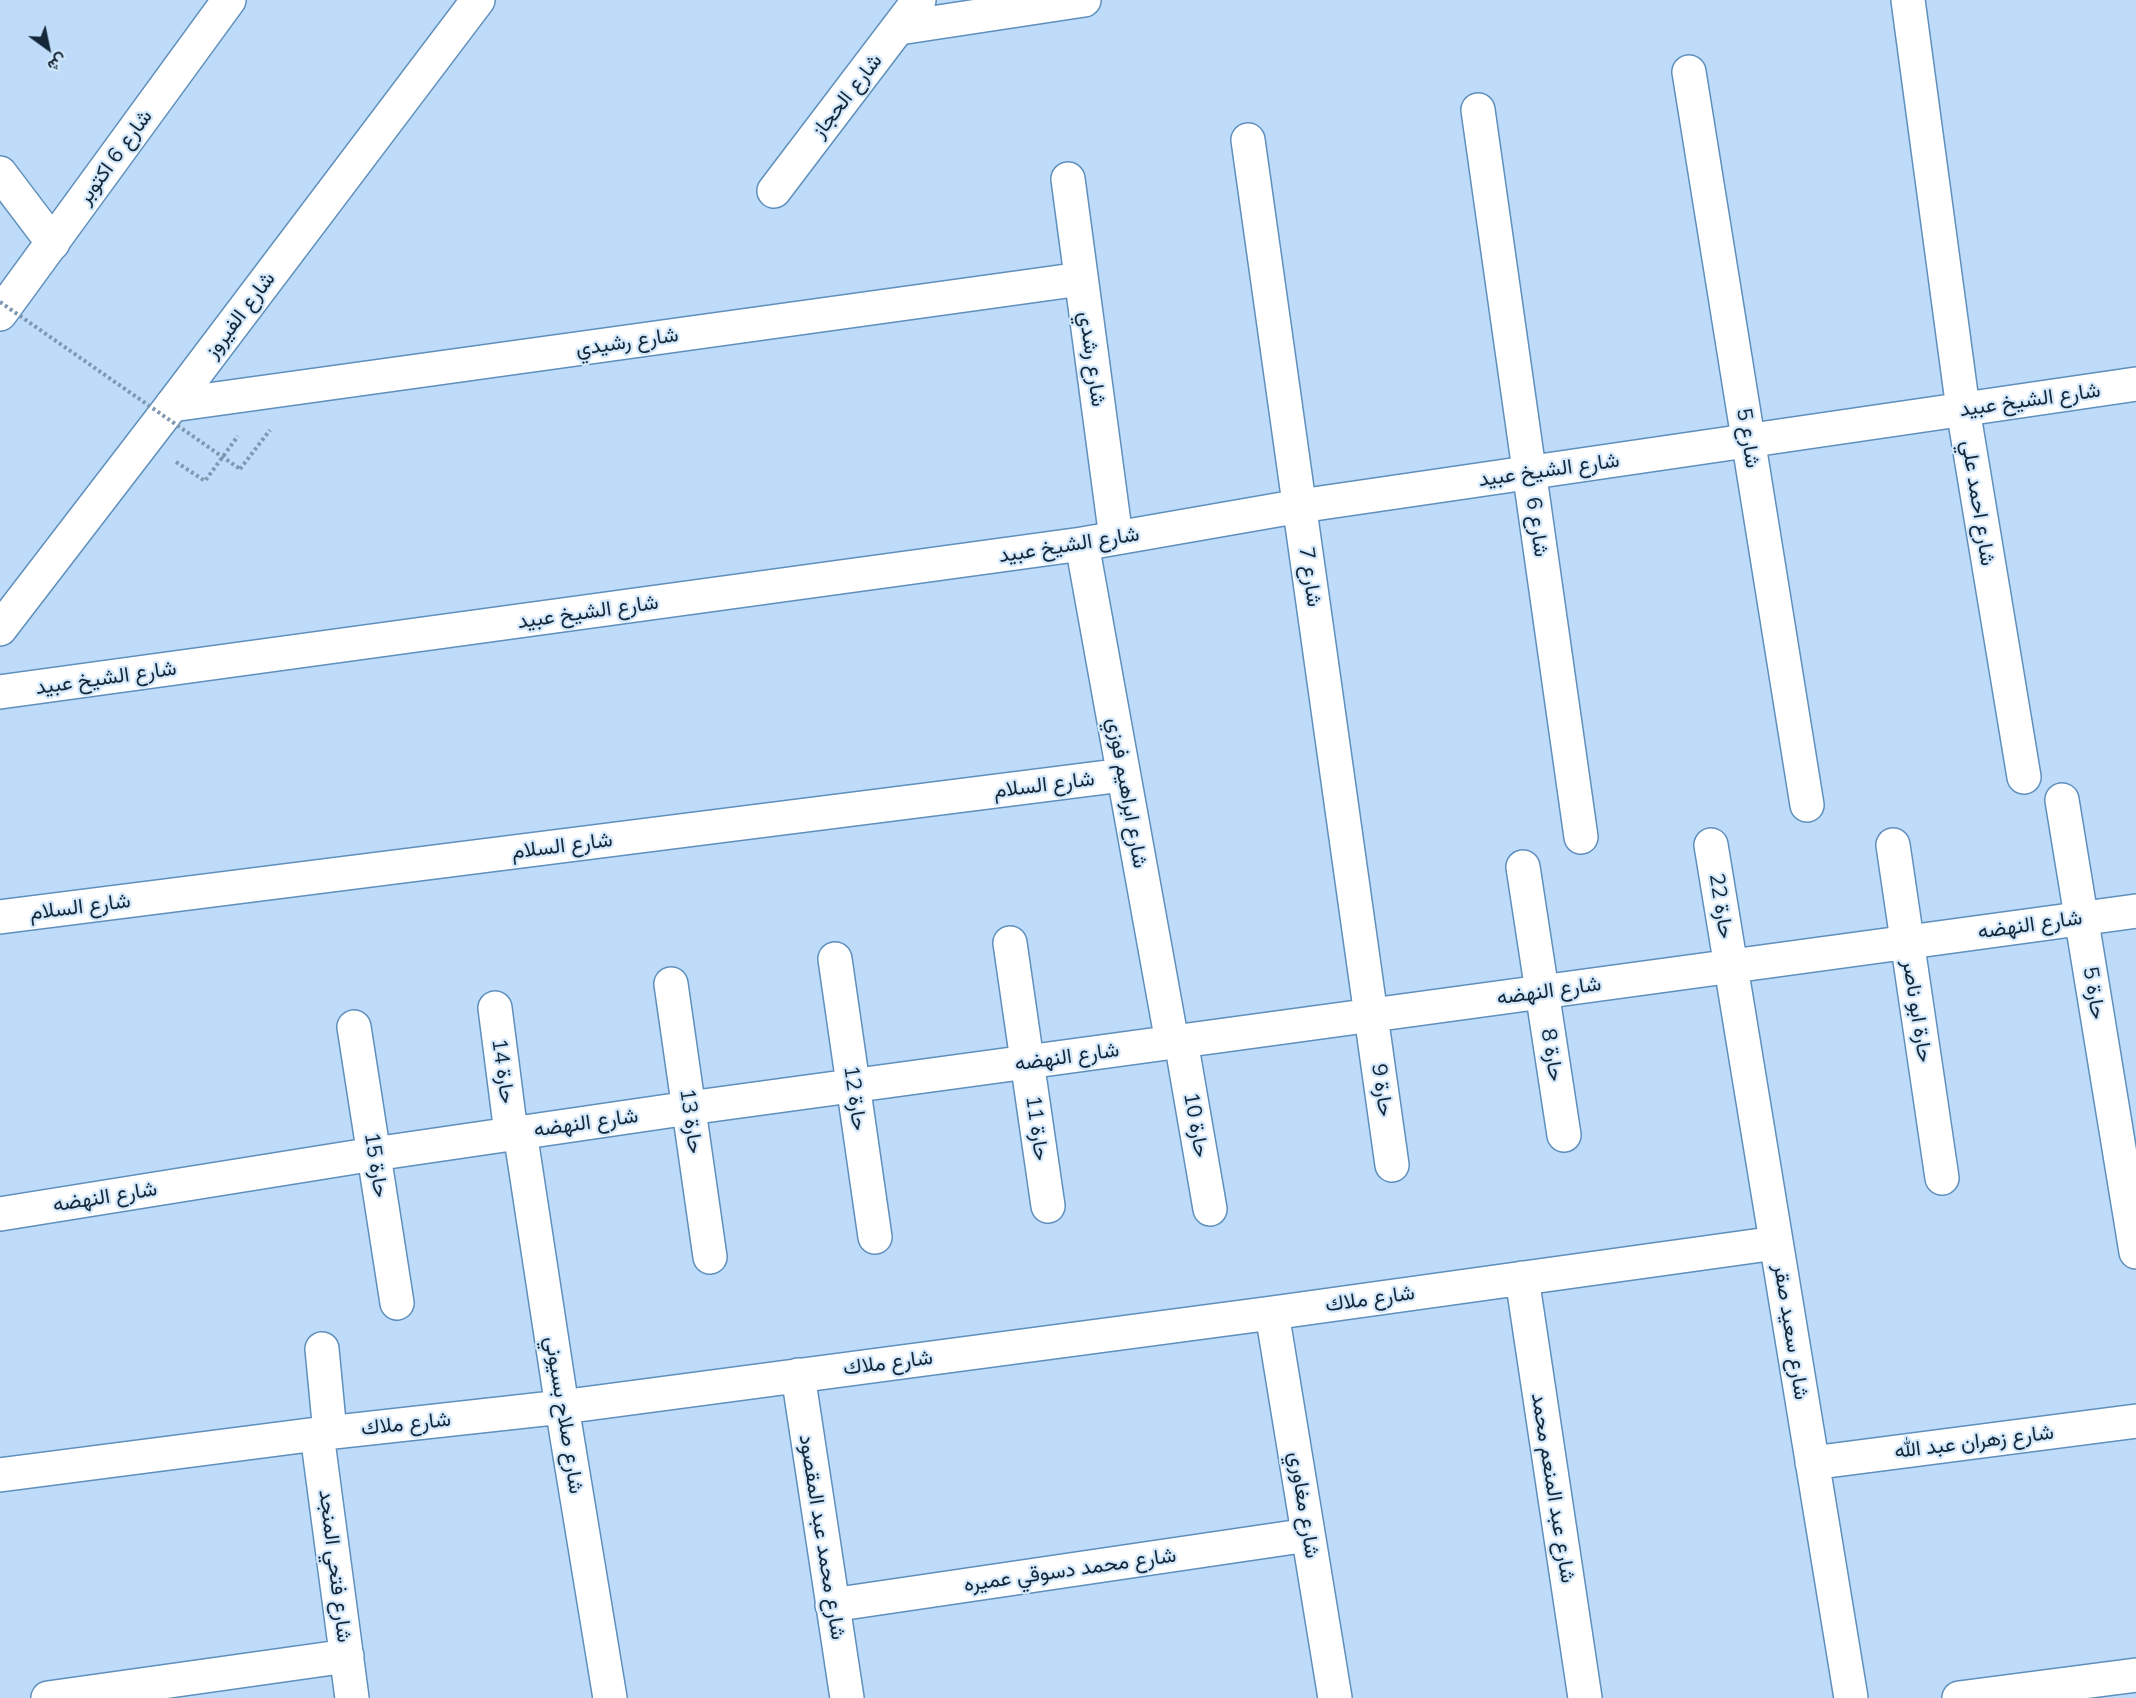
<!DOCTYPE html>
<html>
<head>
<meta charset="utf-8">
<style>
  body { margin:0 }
  #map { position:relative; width:2136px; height:1698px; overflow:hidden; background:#bedcf9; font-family:Mulish,Vazirmatn,sans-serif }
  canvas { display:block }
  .north { position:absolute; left:18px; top:18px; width:60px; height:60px; -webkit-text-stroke:4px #d4e8fb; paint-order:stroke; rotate:147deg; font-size:16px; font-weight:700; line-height:24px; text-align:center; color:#132739 }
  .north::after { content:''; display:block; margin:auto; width:21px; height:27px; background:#132739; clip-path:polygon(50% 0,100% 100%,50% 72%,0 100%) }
</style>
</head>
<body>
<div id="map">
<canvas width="2136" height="1698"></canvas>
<div class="north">ش</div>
</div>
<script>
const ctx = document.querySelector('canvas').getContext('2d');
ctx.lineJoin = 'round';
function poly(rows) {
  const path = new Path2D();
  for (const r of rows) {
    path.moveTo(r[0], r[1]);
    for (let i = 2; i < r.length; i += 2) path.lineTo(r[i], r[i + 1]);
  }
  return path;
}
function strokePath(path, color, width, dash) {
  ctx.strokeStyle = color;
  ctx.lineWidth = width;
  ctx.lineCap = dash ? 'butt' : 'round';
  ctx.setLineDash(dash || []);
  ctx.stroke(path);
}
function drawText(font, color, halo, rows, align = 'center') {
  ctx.font = font + ' Mulish,Vazirmatn,sans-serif';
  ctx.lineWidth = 4.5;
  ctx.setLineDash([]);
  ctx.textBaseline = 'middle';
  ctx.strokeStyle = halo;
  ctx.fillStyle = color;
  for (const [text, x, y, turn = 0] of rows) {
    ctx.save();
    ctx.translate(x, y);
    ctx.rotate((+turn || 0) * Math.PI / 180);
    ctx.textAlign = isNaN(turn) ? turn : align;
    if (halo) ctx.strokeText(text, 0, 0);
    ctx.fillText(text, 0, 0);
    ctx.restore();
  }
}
const minor = poly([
  [1908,0,1963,409,2024,777],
  [899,28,1084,0],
  [1689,72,1807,805],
  [1478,110,1581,837],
  [1248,140,1392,1165],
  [0,173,53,243],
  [1068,179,1116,538],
  [774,191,919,0],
  [172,405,1081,279],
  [1082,544,1172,1042],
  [0,692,1082,544,1300,506,2136,384],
  [2062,800,2136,1252],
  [1711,845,1851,1698],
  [1893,845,1942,1178],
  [1523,867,1564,1135],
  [0,917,1123,775],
  [1010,943,1048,1206],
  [835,959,875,1237],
  [671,984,710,1257],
  [495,1008,511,1133],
  [354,1027,397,1303],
  [1181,1041,1210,1209],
  [520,1132,562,1407,610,1698],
  [0,1214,374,1154,689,1108,2136,911],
  [1522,1278,1585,1698],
  [1272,1313,1335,1698],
  [322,1349,330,1433],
  [798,1375,847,1698],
  [317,1434,352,1698],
  [1812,1463,2136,1421],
  [0,1475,317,1434,562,1407,1272,1313,1776,1243],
  [832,1605,1308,1535],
  [48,1698,347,1656],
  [1959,1698,2136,1675]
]);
const secondary = poly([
  [0,314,229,0],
  [0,629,172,405,478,0]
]);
strokePath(minor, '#5f8fbc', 36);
strokePath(secondary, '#5f8fbc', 36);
strokePath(poly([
  [176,462,205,481,238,436],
  [240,469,270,430]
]), '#7e98b1', 4, [3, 3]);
strokePath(minor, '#fff', 33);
strokePath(secondary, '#fff', 33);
strokePath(poly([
  [0,302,240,469]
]), '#7e98b1', 4, [3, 3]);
drawText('21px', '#132739', '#d4e8fb', [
  ["شارع الحجاز",847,96,-52],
  ["شارع 6 اكتوبر",115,157,-54],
  ["شارع الفيروز",240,315,-53],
  ["شارع رشيدي",627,342,-8],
  ["شارع رشدي",1092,359,82],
  ["شارع الشيخ عبيد",2030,400,-8],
  ["شارع 5",1748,438,81],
  ["شارع الشيخ عبيد",1549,470,-8],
  ["شارع احمد علي",1978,503,81],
  ["شارع 6",1537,527,82],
  ["شارع الشيخ عبيد",1069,545,-9],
  ["شارع 7",1310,577,82],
  ["شارع الشيخ عبيد",588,612,-8],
  ["شارع الشيخ عبيد",106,678,-8],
  ["شارع السلام",1044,785,-7],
  ["شارع ابراهيم فوزي",1127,793,80],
  ["شارع السلام",562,846,-7],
  ["حارة 22",1721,906,81],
  ["شارع السلام",80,907,-7],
  ["شارع النهضه",2030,925,-8],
  ["شارع النهضه",1549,991,-8],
  ["حارة 5",2094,993,81],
  ["حارة ابو ناصر",1917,1011,81],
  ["حارة 8",1552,1055,81],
  ["شارع النهضه",1067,1057,-8],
  ["حارة 14",503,1071,82],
  ["حارة 9",1382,1090,82],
  ["حارة 12",855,1098,82],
  ["حارة 13",691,1121,82],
  ["شارع النهضه",586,1123,-8],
  ["حارة 10",1196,1125,80],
  ["حارة 11",1037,1128,82],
  ["حارة 15",376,1165,81],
  ["شارع النهضه",105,1197,-9],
  ["شارع ملاك",1370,1299,-8],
  ["شارع سعيد صقر",1791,1332,81],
  ["شارع ملاك",888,1363,-7],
  ["شارع صلاح بسيوني",564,1415,81],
  ["شارع ملاك",406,1424,-6],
  ["شارع زهران عبد الله",1974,1442,-7],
  ["شارع عبد المنعم محمد",1553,1488,81],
  ["شارع مغاوري",1304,1505,81],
  ["شارع محمد عبد المقصود",822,1537,81],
  ["شارع فتحي المنجد",335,1566,83],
  ["شارع محمد دسوقي عميره",1070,1570,-8]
]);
</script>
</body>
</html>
